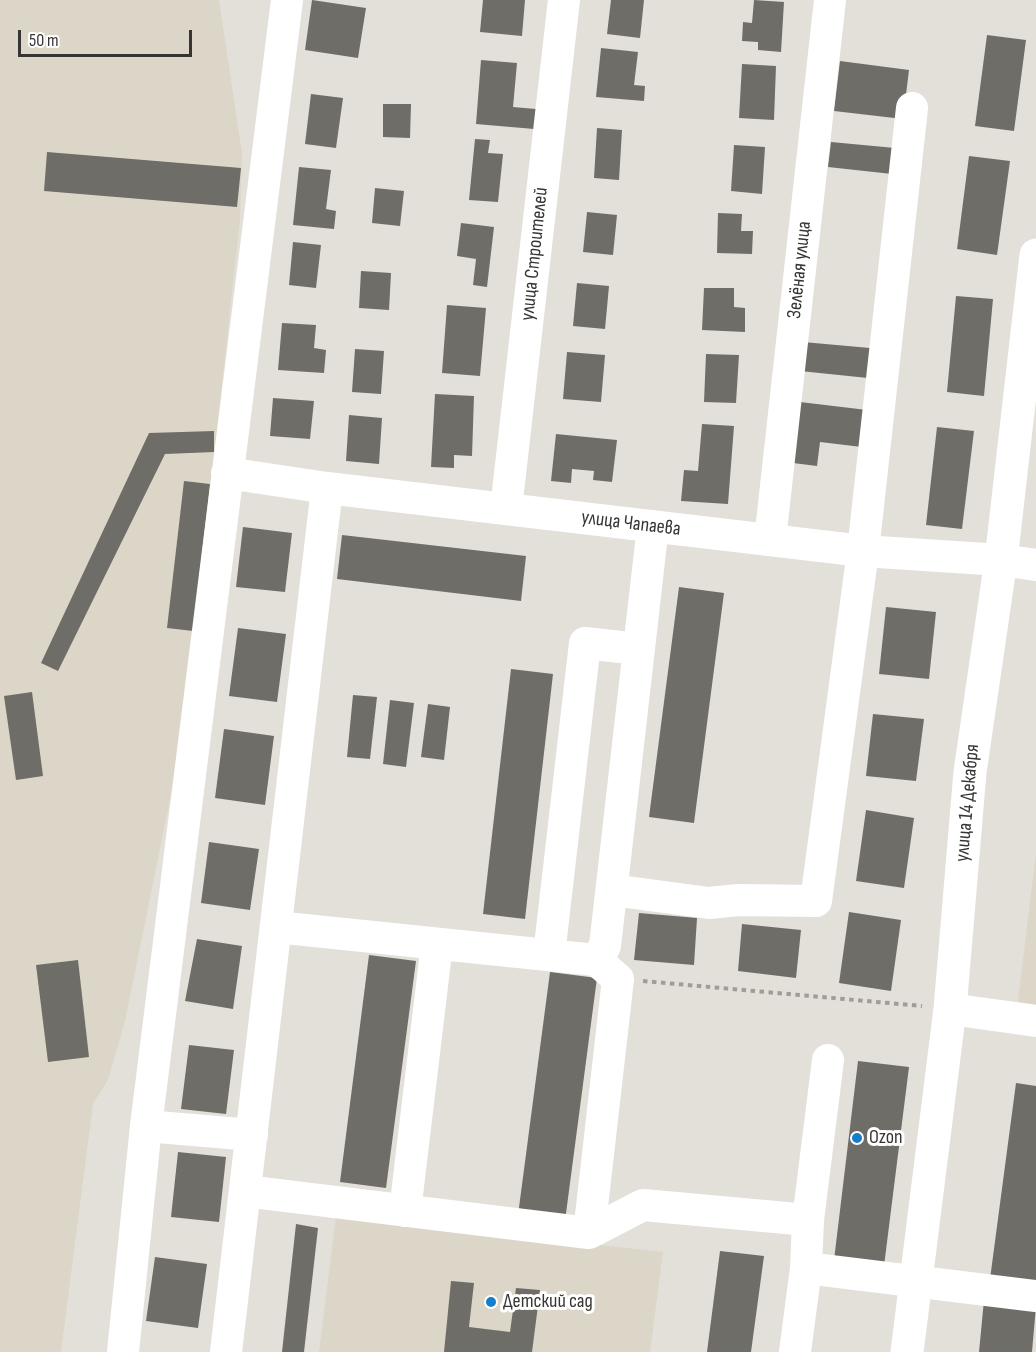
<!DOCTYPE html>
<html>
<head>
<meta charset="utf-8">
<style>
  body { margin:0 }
  #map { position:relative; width:1036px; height:1352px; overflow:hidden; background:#e3e0da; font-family:"Sofia Sans Condensed",sans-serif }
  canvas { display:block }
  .scale { position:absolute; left:18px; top:30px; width:174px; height:27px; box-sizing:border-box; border:3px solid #363533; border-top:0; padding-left:8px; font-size:18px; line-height:21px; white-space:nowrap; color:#363533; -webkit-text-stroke:4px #fff; paint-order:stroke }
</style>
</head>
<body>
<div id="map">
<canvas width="1036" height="1352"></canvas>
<div class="scale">50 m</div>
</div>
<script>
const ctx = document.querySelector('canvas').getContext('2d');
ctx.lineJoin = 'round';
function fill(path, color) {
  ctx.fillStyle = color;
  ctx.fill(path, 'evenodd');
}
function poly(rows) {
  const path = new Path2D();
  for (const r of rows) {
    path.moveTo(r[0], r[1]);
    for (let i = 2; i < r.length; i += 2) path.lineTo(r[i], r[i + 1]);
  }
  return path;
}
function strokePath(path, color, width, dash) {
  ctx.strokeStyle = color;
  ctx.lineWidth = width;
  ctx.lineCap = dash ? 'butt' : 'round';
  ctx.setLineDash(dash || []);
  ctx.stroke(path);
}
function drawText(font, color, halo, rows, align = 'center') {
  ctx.font = font + ' "Sofia Sans Condensed",sans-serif';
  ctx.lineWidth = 6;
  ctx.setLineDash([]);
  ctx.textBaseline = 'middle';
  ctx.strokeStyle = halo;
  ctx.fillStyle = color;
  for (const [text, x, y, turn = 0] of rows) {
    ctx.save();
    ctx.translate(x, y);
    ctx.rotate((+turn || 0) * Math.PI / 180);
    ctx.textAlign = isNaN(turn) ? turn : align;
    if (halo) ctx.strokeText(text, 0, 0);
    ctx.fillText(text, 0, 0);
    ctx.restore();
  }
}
fill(poly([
  [0,0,219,0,242,153,240,219,213,468,177,765,125,1021,108,1080,93,1104,61,1352,0,1352],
  [1036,854,1036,1011,1017,1008],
  [336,1216,663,1252,650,1352,319,1352]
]), '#dcd6c9');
fill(poly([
  [312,0,366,8,358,58,305,50],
  [483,0,525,0,522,36,480,32],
  [611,0,644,0,640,38,607,34],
  [754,0,784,2,781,52,758,50,758,42,742,41,743,22,752,23],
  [987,35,1026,40,1014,131,975,126],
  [601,48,638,52,634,85,645,86,644,101,596,97],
  [481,60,517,63,513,107,536,109,534,129,476,124],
  [840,61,909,70,903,119,834,111],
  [742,64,776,66,774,120,739,118],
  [311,94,343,98,336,148,305,144],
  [383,104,411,104,410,138,383,137],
  [597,128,622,130,619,180,594,178],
  [475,139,490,140,488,153,503,154,498,202,469,200],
  [831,142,895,148,892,174,828,167],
  [734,145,765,147,762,194,731,191],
  [47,152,241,168,237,207,44,191],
  [969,156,1010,161,997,255,957,249],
  [299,167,331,170,326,209,336,211,334,229,293,225],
  [375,188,404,191,400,226,372,223],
  [587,212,617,215,613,255,583,252],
  [718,213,742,214,741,231,753,231,752,254,717,253],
  [461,223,494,227,487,287,473,285,476,259,457,256],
  [293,242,321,245,316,288,289,285],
  [361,271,391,273,389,310,359,308],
  [577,283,609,286,605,329,573,326],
  [704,288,734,288,734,307,745,308,745,332,702,330],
  [956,296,993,299,984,396,947,392],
  [447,305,486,308,480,376,442,373],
  [282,323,316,325,314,348,326,350,324,373,278,370],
  [803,342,870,348,868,378,800,371],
  [355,349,384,351,381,394,352,392],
  [567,352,605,355,601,402,563,399],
  [706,354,739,355,736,403,704,402],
  [435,394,474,396,472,456,454,455,454,468,431,467],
  [273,398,314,401,310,439,270,436],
  [800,402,867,410,862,447,820,442,817,466,793,463],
  [349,415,382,418,379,464,346,461],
  [702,424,734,426,728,504,681,501,684,470,698,471],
  [937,427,974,431,962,529,926,525],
  [214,431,214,452,165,454,58,671,41,663,149,433],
  [556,434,617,440,612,482,593,480,594,471,572,469,571,483,551,481],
  [184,481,210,484,193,631,167,628],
  [243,527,292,533,285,592,236,587],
  [342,535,526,556,521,601,337,579],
  [679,587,724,593,694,823,649,817],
  [886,607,936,612,929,679,879,674],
  [238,628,286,634,277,702,229,696],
  [511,669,553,674,525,919,483,914],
  [32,692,43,776,16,780,4,696],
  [353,695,377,697,370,759,347,757],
  [390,700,414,703,406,767,383,764],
  [428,704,450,707,444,760,421,757],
  [873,714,924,719,916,781,866,776],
  [224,729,274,736,265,805,215,798],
  [866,810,914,818,904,888,856,881],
  [209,842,259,849,250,910,201,903],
  [849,912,901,920,891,991,839,983],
  [639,913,697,918,694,965,634,960],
  [742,924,801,930,796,978,738,971],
  [197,939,242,946,233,1009,185,1001],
  [369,955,416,961,386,1188,340,1182],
  [78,960,89,1057,48,1062,36,965],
  [550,972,597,978,565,1221,518,1215],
  [189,1045,234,1050,226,1114,181,1109],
  [858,1061,909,1067,884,1266,834,1260],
  [1016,1083,1036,1086,1036,1285,990,1279],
  [178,1152,226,1157,219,1222,171,1217],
  [296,1224,318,1228,304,1352,282,1352],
  [720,1251,764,1256,751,1352,707,1352],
  [155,1257,207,1264,198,1328,146,1321],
  [451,1281,474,1283,469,1327,510,1332,516,1288,540,1290,532,1352,444,1352],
  [984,1300,1036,1306,1032,1352,979,1352]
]), '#6f6d67');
strokePath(poly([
  [643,981,922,1006]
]), '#a09d99', 4, [4.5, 4.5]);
strokePath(poly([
  [227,473,327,488,863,551,1001,560,1036,565],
  [506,509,564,0],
  [770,540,830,0],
  [612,890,709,903,738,900,816,901,863,551,912,108],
  [276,927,596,960,618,979,589,1233],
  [549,955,585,643,638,649],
  [596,960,605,946,653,526],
  [950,1009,1036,1021],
  [146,1126,252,1135],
  [245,1191,589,1233,643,1205,808,1220],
  [405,1211,437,944],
  [806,1268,1036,1296],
  [123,1352,146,1126,287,0],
  [226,1352,327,488],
  [795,1352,806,1268,808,1220,828,1060]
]), '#fff', 32);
strokePath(poly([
  [907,1352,950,1009,970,772,1001,560,1036,255]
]), '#fff', 33);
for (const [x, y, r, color] of [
  [857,1138,6,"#137ec9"],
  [491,1302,6,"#137ec9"]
]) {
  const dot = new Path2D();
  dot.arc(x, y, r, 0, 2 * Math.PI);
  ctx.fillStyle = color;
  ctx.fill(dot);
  strokePath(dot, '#fff', 2);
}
drawText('20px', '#363533', '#fff', [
  ["улица Строителей",535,254,-84],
  ["Зелёная улица",800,270,-84],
  ["улица Чапаева",631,524,7],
  ["улица 14 Декабря",968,803,-85]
]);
drawText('20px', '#363533', '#fff', [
  ["Ozon",869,1138],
  ["Детский сад",503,1302]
], 'left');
</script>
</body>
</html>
